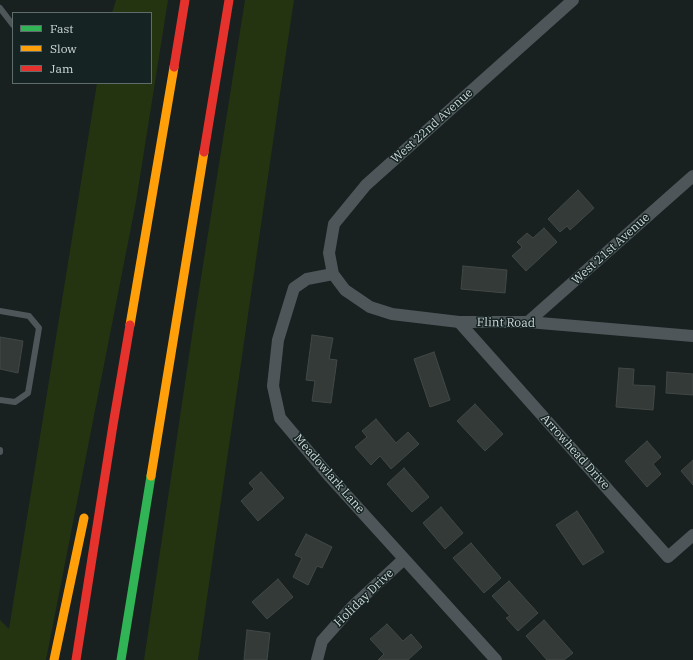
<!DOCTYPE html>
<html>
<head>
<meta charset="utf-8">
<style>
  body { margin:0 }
  #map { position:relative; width:693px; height:660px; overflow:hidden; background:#182020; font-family:"IBM Plex Serif",serif }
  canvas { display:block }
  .legend { position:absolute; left:12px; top:12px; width:140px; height:72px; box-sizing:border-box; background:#152423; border:1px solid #5f6c6b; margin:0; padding:5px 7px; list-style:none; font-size:12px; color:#cfd8d8 }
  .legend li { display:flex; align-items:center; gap:8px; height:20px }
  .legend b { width:20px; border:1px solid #5f6c6b }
</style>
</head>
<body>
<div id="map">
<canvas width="693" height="660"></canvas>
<ul class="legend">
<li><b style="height:5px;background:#30b455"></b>Fast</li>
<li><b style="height:5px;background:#ff9f0a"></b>Slow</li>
<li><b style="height:5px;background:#e5322d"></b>Jam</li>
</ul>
</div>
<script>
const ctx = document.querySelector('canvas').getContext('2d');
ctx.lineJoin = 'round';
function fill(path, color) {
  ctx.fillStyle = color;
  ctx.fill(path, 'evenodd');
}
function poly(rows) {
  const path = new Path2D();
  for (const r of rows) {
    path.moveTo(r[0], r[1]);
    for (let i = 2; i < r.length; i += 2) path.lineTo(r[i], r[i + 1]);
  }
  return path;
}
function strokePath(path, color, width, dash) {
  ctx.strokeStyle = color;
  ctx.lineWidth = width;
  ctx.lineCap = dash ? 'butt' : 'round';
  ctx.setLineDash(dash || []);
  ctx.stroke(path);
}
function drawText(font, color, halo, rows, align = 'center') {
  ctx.font = font + ' "IBM Plex Serif",serif';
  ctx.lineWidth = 3;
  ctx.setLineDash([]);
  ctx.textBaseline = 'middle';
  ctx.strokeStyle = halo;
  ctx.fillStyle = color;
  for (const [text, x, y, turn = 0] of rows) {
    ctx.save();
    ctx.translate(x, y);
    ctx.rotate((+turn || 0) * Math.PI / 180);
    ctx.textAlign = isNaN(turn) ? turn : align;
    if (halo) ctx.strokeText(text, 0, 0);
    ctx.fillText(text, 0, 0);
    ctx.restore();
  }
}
fill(poly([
  [116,0,168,0,136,202,46,660,0,660,0,620,9,629,97,83,151,83,151,13,112,13],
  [245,0,294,0,282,80,198,660,144,660,194,322]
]), '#243410');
const building = poly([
  [578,190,594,208,570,230,567,226,560,232,548,219,578,190],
  [544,228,557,242,526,271,512,256,522,247,517,242,527,233,533,238,544,228],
  [463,266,507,270,505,293,461,289,463,266],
  [312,335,333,338,329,359,337,360,331,403,312,401,315,381,306,380,312,335],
  [0,337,23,341,18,373,0,369,0,337],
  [434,352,450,400,430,407,414,359,434,352],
  [619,368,634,369,633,385,655,386,653,410,616,407,619,368],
  [667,372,693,374,693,395,666,393,667,372],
  [475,404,503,434,485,451,457,421,475,404],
  [376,419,396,443,408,432,419,444,391,469,380,456,371,465,355,447,367,437,362,431,376,419],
  [647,441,661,457,653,464,661,474,647,487,625,461,647,441],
  [693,460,693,485,681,471,693,460],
  [404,468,429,497,412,512,387,484,404,468],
  [261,472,284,498,258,521,241,501,254,489,249,483,261,472],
  [441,507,463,533,445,549,423,523,441,507],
  [577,511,604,552,583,565,556,525,577,511],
  [306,534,332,547,322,568,317,566,308,585,293,577,302,558,295,555,306,534],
  [471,543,501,578,484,593,453,558,471,543],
  [278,579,293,597,267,619,252,602,278,579],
  [509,581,538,613,518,631,506,618,510,616,492,596,509,581],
  [544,620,573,653,564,660,547,660,526,636,544,620],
  [387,624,403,641,411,634,422,647,408,660,378,660,384,654,370,639,387,624],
  [247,630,270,633,267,660,244,660,247,630]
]);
fill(building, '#343a38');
strokePath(building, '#414846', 1);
strokePath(poly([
  [0,8,13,25],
  [0,311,29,316,39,328,28,393,15,402,0,400],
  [0,450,0,452]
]), '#4e5659', 6);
strokePath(poly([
  [573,0,366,185,334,224,329,253,333,274,345,290,370,307,392,314,459,322,528,322,693,336],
  [333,274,307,279,294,288,278,340,273,386,280,418,330,477,496,660],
  [459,322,668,557,693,535],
  [528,322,693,176],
  [317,660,322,641,352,607,404,559]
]), '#4e5659', 12);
strokePath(poly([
  [121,660,151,476]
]), '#30b455', 9);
strokePath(poly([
  [130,325,174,67],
  [151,476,204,152],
  [54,660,84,518]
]), '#ff9f0a', 9);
strokePath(poly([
  [174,67,185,0],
  [204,152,229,0],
  [76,660,113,425,130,325]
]), '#e5322d', 9);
drawText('12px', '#cfd8d8', '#152423', [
  ["West 22nd Avenue",432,126,-42],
  ["West 21st Avenue",611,249,-42],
  ["Flint Road",506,323,1],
  ["Arrowhead Drive",575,452,48],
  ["Meadowlark Lane",329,474,49],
  ["Holiday Drive",364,598,-44]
]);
</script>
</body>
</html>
